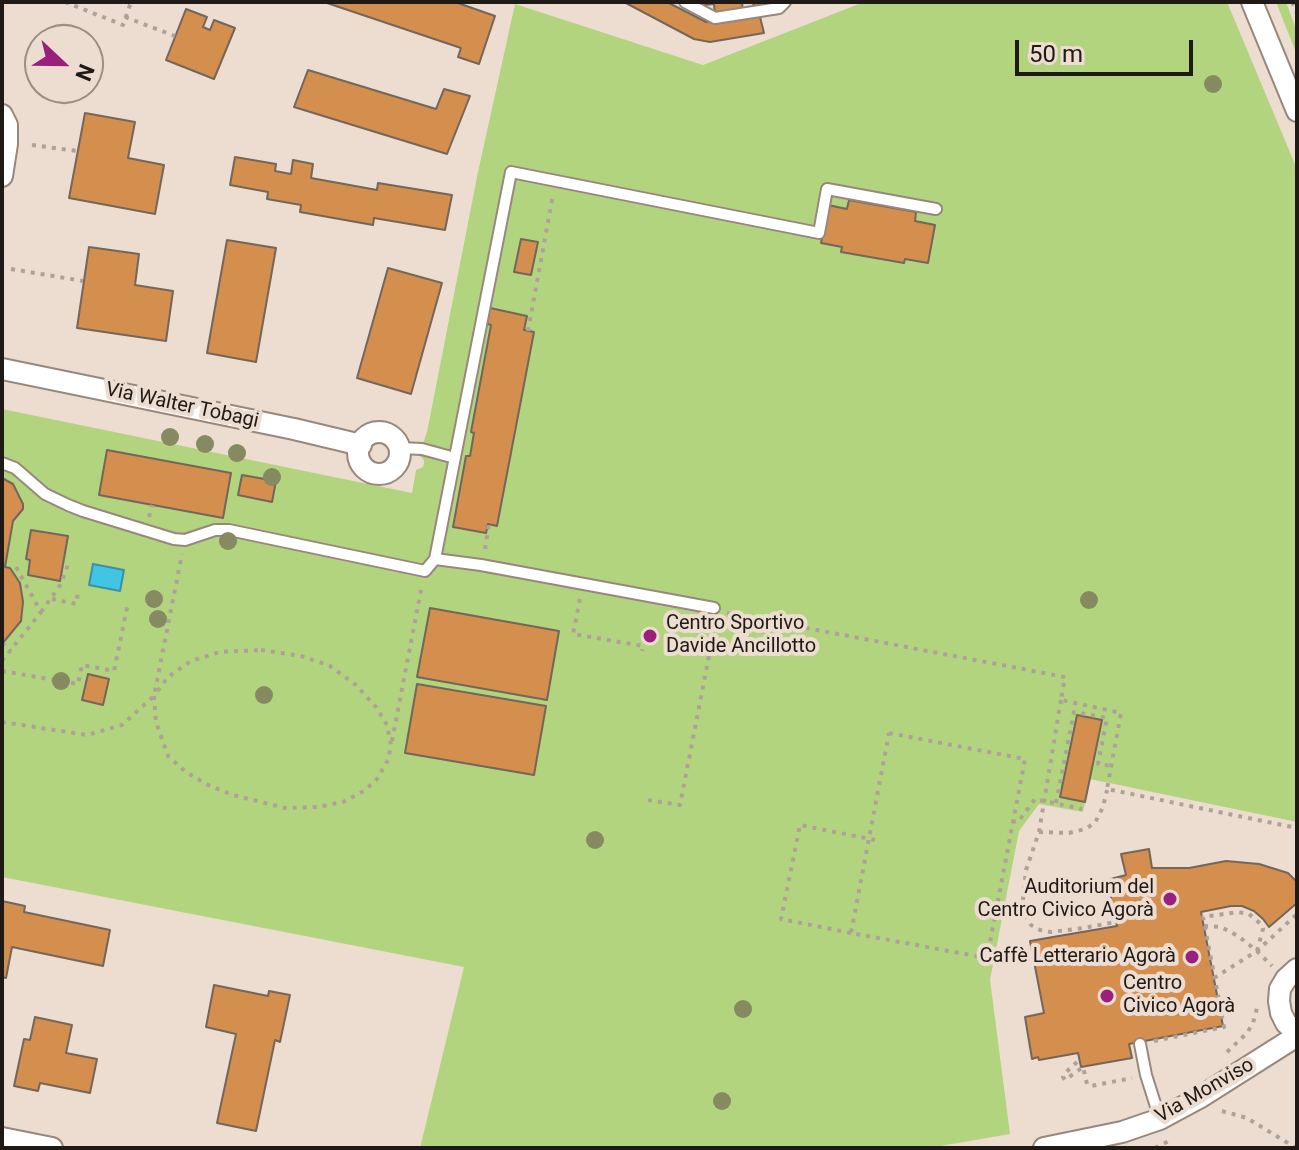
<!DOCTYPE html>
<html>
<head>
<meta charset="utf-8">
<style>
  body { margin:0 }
  #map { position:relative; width:1299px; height:1150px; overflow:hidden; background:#eddcd0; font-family:Roboto,sans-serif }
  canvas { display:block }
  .frame { position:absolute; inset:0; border:4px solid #201a16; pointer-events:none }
  .north { position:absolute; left:24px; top:24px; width:80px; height:80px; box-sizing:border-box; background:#eddcd0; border:2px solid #9b8e86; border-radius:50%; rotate:112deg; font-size:22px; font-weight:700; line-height:32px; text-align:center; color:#201a16 }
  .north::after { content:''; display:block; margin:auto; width:28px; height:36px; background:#99217c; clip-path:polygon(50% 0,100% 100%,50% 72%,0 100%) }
  .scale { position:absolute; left:1015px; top:40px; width:178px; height:36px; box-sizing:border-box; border:4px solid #201a16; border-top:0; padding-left:10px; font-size:24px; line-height:28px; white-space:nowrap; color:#201a16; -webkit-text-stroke:6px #eddcd0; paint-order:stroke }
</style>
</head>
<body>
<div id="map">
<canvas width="1299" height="1150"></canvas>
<div class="frame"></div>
<div class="north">N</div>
<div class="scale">50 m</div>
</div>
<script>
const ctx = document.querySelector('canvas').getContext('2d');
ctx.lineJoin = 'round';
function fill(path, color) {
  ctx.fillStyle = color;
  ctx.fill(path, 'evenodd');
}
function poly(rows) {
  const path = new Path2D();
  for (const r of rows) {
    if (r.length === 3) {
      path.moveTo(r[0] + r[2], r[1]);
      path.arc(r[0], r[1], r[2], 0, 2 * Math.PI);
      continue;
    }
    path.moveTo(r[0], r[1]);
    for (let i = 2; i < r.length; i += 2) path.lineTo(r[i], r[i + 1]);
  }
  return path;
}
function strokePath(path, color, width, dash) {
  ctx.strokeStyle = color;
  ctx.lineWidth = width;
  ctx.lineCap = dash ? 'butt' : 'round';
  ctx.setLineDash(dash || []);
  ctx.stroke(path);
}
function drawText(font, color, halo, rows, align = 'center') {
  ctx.font = font + ' Roboto,sans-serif';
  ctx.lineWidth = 8;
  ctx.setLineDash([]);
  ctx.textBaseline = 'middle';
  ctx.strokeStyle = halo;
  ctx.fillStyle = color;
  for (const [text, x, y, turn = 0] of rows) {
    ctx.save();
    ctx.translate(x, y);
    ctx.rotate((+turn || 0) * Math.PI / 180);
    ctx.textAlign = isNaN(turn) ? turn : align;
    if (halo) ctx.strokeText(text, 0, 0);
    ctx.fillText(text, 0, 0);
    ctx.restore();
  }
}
fill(poly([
  [864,2,1227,2,1297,169,1297,822,1090,779,1083,812,1039,804,1019,831,990,980,1010,1134,929,1148,420,1148,464,967,2,877,2,409,412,493,416,470,423,467,424,464,424,460,419,455,427,432,478,172,515,4,703,65],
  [1276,2,1286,2,1297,32,1297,55]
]), '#b3d47f');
const water = poly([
  [93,564,124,570,120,591,89,585,93,564]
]);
fill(water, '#42c5e2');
strokePath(water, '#3892a5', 2);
const building = poly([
  [324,2,455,2,495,16,479,64,458,57,461,48,324,2],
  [624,2,667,2,706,22,759,13,764,33,710,42,694,39,624,2],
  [704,2,742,2,743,11,715,14,714,4,704,5,704,2],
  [753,2,776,2,776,5,754,8,753,2],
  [186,9,207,17,203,27,210,30,214,20,235,28,214,79,166,60,186,9],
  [308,70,436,109,444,89,470,96,447,154,294,107,308,70],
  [85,113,135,122,128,158,164,165,155,214,69,198,85,113],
  [235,157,276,164,275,171,291,174,293,160,313,164,311,178,377,190,378,183,452,195,445,230,374,218,373,225,300,212,301,205,267,199,268,192,230,185,235,157],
  [849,200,916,212,915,221,935,225,928,263,905,259,904,263,841,252,842,247,821,243,828,205,847,209,849,200],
  [521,239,538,242,531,275,514,272,521,239],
  [227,240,276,248,256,362,207,353,227,240],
  [89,247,139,254,135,285,173,291,166,341,77,328,89,247],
  [388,268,442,283,411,394,357,378,388,268],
  [490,308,527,316,524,330,534,332,497,526,488,524,486,533,453,527,466,456,470,456,474,433,471,432,491,325,487,324,490,308],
  [107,450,231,473,223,518,99,495,107,450],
  [242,475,276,481,272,502,238,495,242,475],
  [2,478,13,484,23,504,23,509,13,521,5,567,10,568,20,583,23,602,21,621,2,644,2,478],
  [31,530,68,536,60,581,28,575,30,560,26,559,31,530],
  [430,608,559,631,547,700,417,677,430,608],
  [88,674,109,679,103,705,82,700,88,674],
  [417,684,546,706,534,775,405,753,417,684],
  [1077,715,1102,720,1085,802,1060,797,1077,715],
  [1149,849,1152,868,1189,868,1226,861,1259,864,1288,873,1297,882,1297,903,1269,927,1263,919,1254,911,1242,906,1231,906,1201,912,1223,1026,1129,1044,1132,1058,1081,1067,1078,1053,1039,1060,1038,1057,1032,1059,1025,1017,1044,1013,1030,941,1117,926,1107,880,1126,875,1121,854,1149,849],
  [2,901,25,906,24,912,110,930,103,966,12,947,6,978,2,977,2,901],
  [214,985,268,996,269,991,290,995,280,1042,275,1040,256,1131,217,1123,236,1034,206,1027,214,985],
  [35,1017,72,1025,66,1053,97,1059,90,1093,40,1083,38,1091,14,1086,24,1039,30,1040,35,1017]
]);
fill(building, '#d48e4d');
strokePath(building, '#73665a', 2);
const lane = poly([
  [685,2,715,18,779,8,785,2],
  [400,448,422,449,455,458],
  [2,463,15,468,45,494,68,505,83,511,174,539,185,540,215,530,229,530,425,571,435,559,481,565,714,608],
  [435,559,511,172,819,233,827,189,936,209],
  [1140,1044,1146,1075,1160,1119]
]);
const street = poly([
  [1252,2,1297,111],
  [2,115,7,125,7,144,2,176],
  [2,369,294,429,361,445],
  [379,453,21],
  [1297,969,1286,979,1280,989,1279,1001,1281,1013,1286,1023,1297,1033],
  [2,1138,52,1148],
  [1044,1148,1122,1132,1160,1119,1199,1098,1297,1036]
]);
strokePath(lane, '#97877c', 14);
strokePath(street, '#97877c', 24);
strokePath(poly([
  [65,2,123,25,131,2],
  [1292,2,1297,13],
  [125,17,175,36],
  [32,145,77,151],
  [11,269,83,281],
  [528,331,553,195],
  [149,517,152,505],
  [485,549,489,524],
  [52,599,76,604,78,593],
  [580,599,573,634,643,646,642,651],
  [41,612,61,584,69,562],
  [727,613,1065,677,1061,700,1121,713,1107,789,1297,828],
  [2,643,11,651],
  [261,650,301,656,330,666,356,685,376,707,387,725,391,745,388,760,377,779,364,791,343,802,318,807,285,808,233,795,208,785,186,772,168,756,156,722,154,696,168,677,191,661,220,652,261,650],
  [2,661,41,612,16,567],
  [2,671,78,684,82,665,114,671,128,603],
  [1061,700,1039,832,1026,870,1022,909,1031,925,1040,930,1051,932,1083,928,1116,922],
  [2,722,87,735,122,725,154,696,182,554],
  [889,733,1025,759,987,958,851,933,889,733],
  [392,741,422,585],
  [648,800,680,805,715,625],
  [1056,803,1074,712,1107,718,1098,764,1111,766],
  [1012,821,1018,822,1035,799,1082,809],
  [1039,832,1069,833,1085,829,1095,823,1103,807,1107,790],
  [1204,926,1221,927,1238,936,1257,951,1272,966],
  [851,933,781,919,800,825,875,840],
  [1214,978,1257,951,1297,914],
  [1154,1041,1224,1027,1203,917,1238,912,1249,914,1262,925,1263,929,1257,951],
  [1227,1052,1247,1033,1253,1023,1257,1008],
  [1077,1062,1064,1074,1063,1077,1065,1080,1083,1067,1087,1084,1091,1086,1132,1078],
  [1222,1111,1247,1118,1296,1148],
  [1155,1148,1171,1140]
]), '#afa198', 4, [4, 6]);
strokePath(lane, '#fff', 10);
strokePath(street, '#fff', 20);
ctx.fillStyle = '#868a60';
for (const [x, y] of [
  [1213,84],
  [170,437],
  [205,444],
  [237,453],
  [272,477],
  [228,541],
  [154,599],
  [1089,600],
  [158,619],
  [61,681],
  [264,695],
  [595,840],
  [743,1009],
  [722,1101]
]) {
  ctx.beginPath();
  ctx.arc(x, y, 9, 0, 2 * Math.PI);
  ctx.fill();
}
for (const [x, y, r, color] of [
  [650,636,8,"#99217c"],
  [1170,899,8,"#99217c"],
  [1192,957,8,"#99217c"],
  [1107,996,8,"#99217c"]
]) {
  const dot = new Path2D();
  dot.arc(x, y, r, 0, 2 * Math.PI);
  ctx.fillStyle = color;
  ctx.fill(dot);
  strokePath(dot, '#eddcd0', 3);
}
drawText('20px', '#201a16', '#eddcd0', [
  ["Via Walter Tobagi",182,406,12],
  ["Via Monviso",1205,1091,-30]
]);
drawText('20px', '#201a16', '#eddcd0', [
  ["Centro Sportivo",666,624],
  ["Davide Ancillotto",666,647],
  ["Auditorium del",1154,888,"right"],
  ["Centro Civico Agorà",1154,911,"right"],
  ["Caffè Letterario Agorà",1176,957,"right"],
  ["Centro",1123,984],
  ["Civico Agorà",1123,1007]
], 'left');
</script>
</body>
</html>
